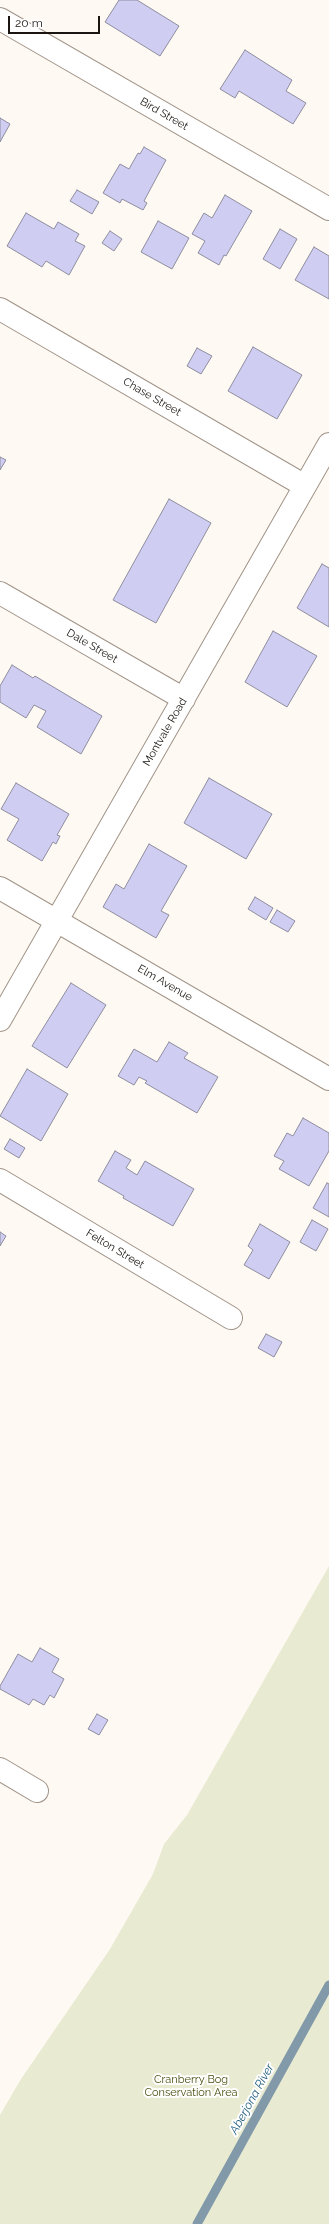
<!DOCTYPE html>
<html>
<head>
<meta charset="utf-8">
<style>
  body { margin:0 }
  #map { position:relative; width:329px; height:2224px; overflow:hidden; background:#fff9f4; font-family:Raleway,sans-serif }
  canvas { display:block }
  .scale { position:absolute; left:8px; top:16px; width:92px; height:18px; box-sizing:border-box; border:2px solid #1a1511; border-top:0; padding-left:5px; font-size:12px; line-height:14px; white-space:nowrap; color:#1a1511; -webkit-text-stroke:3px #fff; paint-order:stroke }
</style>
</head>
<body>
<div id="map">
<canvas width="329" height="2224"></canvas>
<div class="scale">20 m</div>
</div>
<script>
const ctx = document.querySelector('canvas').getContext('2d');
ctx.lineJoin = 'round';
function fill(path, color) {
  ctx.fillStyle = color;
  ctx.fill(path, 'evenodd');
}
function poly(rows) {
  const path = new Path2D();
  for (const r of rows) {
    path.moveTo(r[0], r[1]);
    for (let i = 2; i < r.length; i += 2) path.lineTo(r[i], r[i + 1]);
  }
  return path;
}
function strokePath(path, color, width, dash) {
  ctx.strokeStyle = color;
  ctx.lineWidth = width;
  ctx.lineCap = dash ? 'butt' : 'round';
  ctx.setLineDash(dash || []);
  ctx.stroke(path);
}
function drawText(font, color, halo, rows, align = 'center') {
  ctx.font = font + ' Raleway,sans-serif';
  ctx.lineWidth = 4;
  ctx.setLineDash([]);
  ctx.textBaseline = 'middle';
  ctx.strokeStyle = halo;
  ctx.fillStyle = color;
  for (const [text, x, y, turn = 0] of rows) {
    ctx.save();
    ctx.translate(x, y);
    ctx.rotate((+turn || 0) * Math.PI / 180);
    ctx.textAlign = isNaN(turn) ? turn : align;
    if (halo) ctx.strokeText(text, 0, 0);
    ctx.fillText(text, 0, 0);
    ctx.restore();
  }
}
fill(poly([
  [329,1566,329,2224,0,2224,0,2115,21,2079,110,1949,153,1874,164,1844,187,1815]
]), '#e8ebd1');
strokePath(poly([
  [197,2224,329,1985]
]), '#8199a9', 9);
const building = poly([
  [119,0,137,0,179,26,160,56,105,22,119,0],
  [245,50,292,80,286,91,306,103,293,124,239,91,235,98,220,89,245,50],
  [0,118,10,124,0,142,0,118],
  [144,147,166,160,144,201,147,203,143,210,122,199,120,203,103,193,120,164,129,169,138,153,140,154,144,147],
  [77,190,99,202,92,214,70,201,77,190],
  [225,195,252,211,226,256,224,255,219,265,198,253,205,241,192,234,204,213,212,218,225,195],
  [26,213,54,229,58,222,79,234,75,241,85,246,69,275,46,261,42,267,7,246,26,213],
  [158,221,189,238,172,269,141,252,158,221],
  [280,229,297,239,280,269,263,259,280,229],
  [110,231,122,239,114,251,102,243,110,231],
  [314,247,329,256,329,299,295,280,314,247],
  [253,347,302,375,277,419,228,391,253,347],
  [197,348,212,356,201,374,187,366,197,348],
  [0,457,6,460,0,470,0,457],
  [169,499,211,523,156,623,113,600,169,499],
  [322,564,329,568,329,627,297,608,322,564],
  [273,631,317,656,287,707,245,682,273,631],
  [12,665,33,678,35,676,102,716,81,754,37,727,46,711,34,705,26,718,0,702,0,686,12,665],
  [209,778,272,814,246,859,184,823,209,778],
  [16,783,69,814,57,835,60,836,56,844,53,842,42,861,7,840,19,819,1,809,16,783],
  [149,844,187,866,161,911,169,915,156,938,103,907,116,884,124,889,149,844],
  [255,897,273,908,266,920,248,909,255,897],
  [277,910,295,921,288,932,270,922,277,910],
  [71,983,106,1005,67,1068,32,1046,71,983],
  [169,1042,188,1053,184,1058,218,1077,197,1113,145,1083,147,1081,139,1077,134,1085,118,1076,134,1049,157,1062,169,1042],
  [27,1069,68,1094,41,1141,0,1116,27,1069],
  [303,1118,329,1133,329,1151,309,1186,279,1169,284,1161,274,1156,287,1133,293,1136,303,1118],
  [10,1139,25,1148,19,1158,4,1149,10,1139],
  [115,1151,131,1160,126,1168,137,1175,145,1161,194,1189,173,1226,123,1198,124,1196,98,1181,115,1151],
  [327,1183,329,1184,329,1217,313,1208,327,1183],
  [312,1220,328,1229,316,1251,300,1242,312,1220],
  [260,1224,290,1242,269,1279,244,1265,253,1250,248,1246,260,1224],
  [0,1232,6,1236,0,1246,0,1232],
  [266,1334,282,1342,274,1357,258,1348,266,1334],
  [40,1648,59,1659,52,1672,64,1679,54,1698,50,1695,44,1705,33,1699,29,1705,0,1689,0,1686,18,1654,32,1662,40,1648],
  [97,1714,108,1720,99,1735,88,1729,97,1714]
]);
fill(building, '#d0cdf3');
strokePath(building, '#8e8d9d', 1);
const street = poly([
  [0,19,329,209],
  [0,309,305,486],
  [0,593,184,699],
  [0,888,329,1079],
  [0,1020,329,444],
  [0,1180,231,1318],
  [0,1769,37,1791]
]);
strokePath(street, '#a09387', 24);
strokePath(street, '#fff', 22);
drawText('11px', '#1a1511', '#fff', [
  ["Bird Street",164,114,30],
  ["Chase Street",152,397,30],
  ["Dale Street",92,646,30],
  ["Montvale Road",165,732,-60],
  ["Elm Avenue",165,983,30],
  ["Felton Street",115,1249,31]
]);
drawText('11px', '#4b4f10', '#fff', [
  ["Cranberry Bog",191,2080],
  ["Conservation Area",191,2093]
]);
drawText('italic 12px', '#215e7f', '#fff', [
  ["Aberjona River",252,2099,-61]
]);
</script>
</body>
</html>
